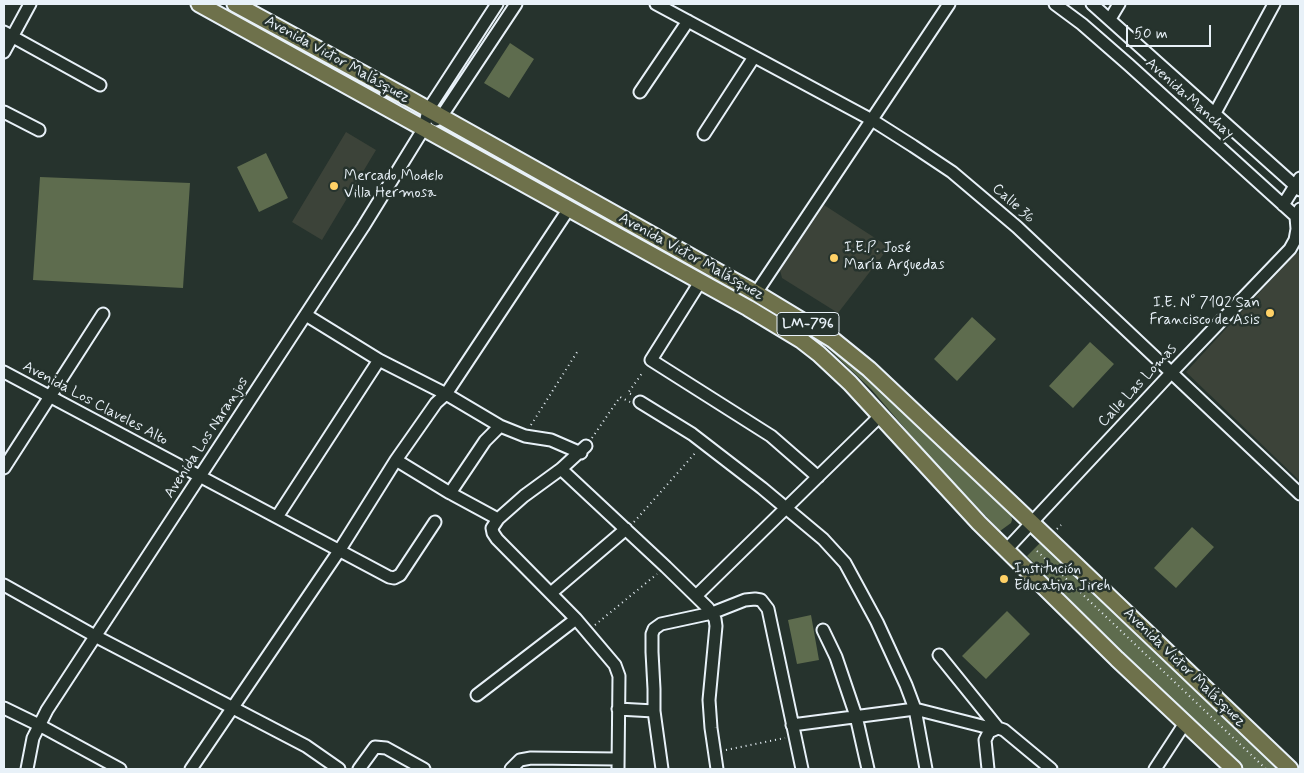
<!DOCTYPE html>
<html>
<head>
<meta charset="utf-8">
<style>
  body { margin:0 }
  #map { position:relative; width:1304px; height:773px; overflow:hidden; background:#26332d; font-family:Mynerve,sans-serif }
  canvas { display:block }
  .frame { position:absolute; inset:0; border:5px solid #e8f1f8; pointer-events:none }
  .scale { position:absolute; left:1126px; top:25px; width:85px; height:22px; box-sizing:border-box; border:2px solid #e8f1f8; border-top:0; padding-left:6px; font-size:15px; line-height:18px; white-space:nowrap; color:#e8f1f8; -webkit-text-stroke:4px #26332d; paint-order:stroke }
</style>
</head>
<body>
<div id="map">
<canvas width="1304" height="773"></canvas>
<div class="frame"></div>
<div class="scale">50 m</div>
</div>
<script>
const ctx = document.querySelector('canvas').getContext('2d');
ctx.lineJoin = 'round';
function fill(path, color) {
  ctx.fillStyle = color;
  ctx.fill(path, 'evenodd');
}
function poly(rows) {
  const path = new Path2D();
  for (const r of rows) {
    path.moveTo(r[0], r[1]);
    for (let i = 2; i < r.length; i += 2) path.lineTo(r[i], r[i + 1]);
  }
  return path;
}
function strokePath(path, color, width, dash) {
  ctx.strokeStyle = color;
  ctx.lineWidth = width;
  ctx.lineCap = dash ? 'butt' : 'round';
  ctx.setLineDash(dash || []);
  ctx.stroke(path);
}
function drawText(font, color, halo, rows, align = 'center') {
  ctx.font = font + ' Mynerve,sans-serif';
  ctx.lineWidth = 5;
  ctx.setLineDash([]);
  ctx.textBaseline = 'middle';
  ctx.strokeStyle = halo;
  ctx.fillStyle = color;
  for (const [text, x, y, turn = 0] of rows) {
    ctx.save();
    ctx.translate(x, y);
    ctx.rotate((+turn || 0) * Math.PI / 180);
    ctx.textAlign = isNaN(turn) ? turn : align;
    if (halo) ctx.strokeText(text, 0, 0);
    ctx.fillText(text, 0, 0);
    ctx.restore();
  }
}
fill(poly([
  [346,132,376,150,322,240,292,222],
  [824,205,889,247,838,313,782,278,780,270],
  [1300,252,1300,481,1186,372,1295,254]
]), '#3c4339');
fill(poly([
  [510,43,534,59,509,98,484,83],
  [266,153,288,198,259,212,237,167],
  [40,177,190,183,183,288,33,280],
  [972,317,996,339,957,381,934,359],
  [803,329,851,360,1011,513,1012,520,1011,523,1000,531,928,455,871,389,830,350],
  [1090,342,1114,364,1073,408,1049,386],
  [1192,527,1214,547,1176,588,1154,568],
  [1041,542,1209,703,1279,769,1244,769,1147,678,1027,556],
  [1007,611,1030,634,986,679,962,656],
  [811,615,819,660,797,664,788,620]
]), '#5e6c4e');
const minor = poly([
  [656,4,872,120,913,146,952,172,1017,227,1300,494],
  [1055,4,1082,24,1129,65,1300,220],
  [1092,4,1300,190],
  [1110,19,1119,4],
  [4,32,100,85],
  [4,52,30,4],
  [640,92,688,21],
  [4,112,39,130],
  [1215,113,1274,4],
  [436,120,441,117,516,4],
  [704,134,754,57],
  [1283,205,1300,178],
  [700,282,651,360,771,436,818,477],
  [756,293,949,4],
  [306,315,379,360,446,394,500,426,525,436,551,440,581,453],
  [4,372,389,577,394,578,400,575,435,522],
  [640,402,692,434,762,488,823,539,845,563,877,622,906,685,915,709,926,769],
  [586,446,561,469,524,496,498,519,492,528,493,533,497,539,576,619,615,665,619,676,618,769],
  [396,460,450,493,498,519],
  [4,468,103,314],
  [561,469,666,567,708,608,715,619,716,626,709,700,711,728,717,769],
  [450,493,485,441,500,426],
  [277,517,379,360],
  [1007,549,1172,372,1290,249,1295,240,1297,229,1296,217,1300,209],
  [4,585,95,636,306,746,339,769],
  [551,593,626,529],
  [696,596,880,416],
  [823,630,836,657,856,716,868,769],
  [939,655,998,728],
  [477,695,576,619],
  [4,708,39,725,120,769],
  [618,709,654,711],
  [792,725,915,709,994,729],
  [27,769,33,738,47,710,363,227,424,128,428,110,497,4],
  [191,769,339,551,396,460,436,403,446,394,568,210],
  [359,769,375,747,386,748,424,769],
  [511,769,520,760,531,758,617,759],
  [662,769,654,711,654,689,652,652,652,634,654,629,661,624,712,613,745,600,755,599,761,600,768,609,802,769],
  [988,769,985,740,989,732,998,728,1004,730,1051,769],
  [1155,769,1185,723]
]);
const major = poly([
  [199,4,748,308,801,340,819,354,850,383,979,523,1117,659,1234,769],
  [235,4,408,98,756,293,832,339,869,369,1014,506,1290,769]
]);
strokePath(minor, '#e8f1f8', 15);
strokePath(major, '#e8f1f8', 19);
strokePath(poly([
  [631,394,628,393,643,372],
  [531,425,579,349],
  [592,438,620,397,630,402],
  [634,522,697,451],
  [1057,529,1061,525],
  [1037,551,1266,769],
  [595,625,657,574],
  [726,750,785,738]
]), '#e8f1f8', 2, [1, 4]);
strokePath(minor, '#26332d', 11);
strokePath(major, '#6e714b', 15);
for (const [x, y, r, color] of [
  [334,186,5,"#ffd166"],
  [834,258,5,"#ffd166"],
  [1270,313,5,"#ffd166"],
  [1004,579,5,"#ffd166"]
]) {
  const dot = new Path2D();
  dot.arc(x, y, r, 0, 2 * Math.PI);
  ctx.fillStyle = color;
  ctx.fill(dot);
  strokePath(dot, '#26332d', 2);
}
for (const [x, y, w] of [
  [808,324,62]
]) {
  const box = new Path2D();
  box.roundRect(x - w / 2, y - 11.5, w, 23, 4);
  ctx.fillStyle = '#26332d';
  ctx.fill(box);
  strokePath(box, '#e8f1f8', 1);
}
drawText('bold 14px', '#e8f1f8', null, [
  ["LM-796",808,324]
]);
drawText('15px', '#e8f1f8', '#26332d', [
  ["Avenida Victor Malásquez",337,60,29],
  ["Avenida Manchay",1189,99,42],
  ["Calle 36",1013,204,42],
  ["Avenida Victor Malásquez",691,257,29],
  ["Calle Las Lomas",1138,386,-47],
  ["Avenida Los Claveles Alto",95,404,28],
  ["Avenida Los Naranjos",207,438,-57],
  ["Avenida Victor Malásquez",1184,668,44]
]);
drawText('15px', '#e8f1f8', '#26332d', [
  ["Mercado Modelo",344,177],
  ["Villa Hermosa",344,194],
  ["I.E.P. José",844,249],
  ["María Arguedas",844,266],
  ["I.E. N° 7102 San",1260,304,"right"],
  ["Francisco de Asis",1260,321,"right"],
  ["Institución",1014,570],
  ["Educativa Jireh",1014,587]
], 'left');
</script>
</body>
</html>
